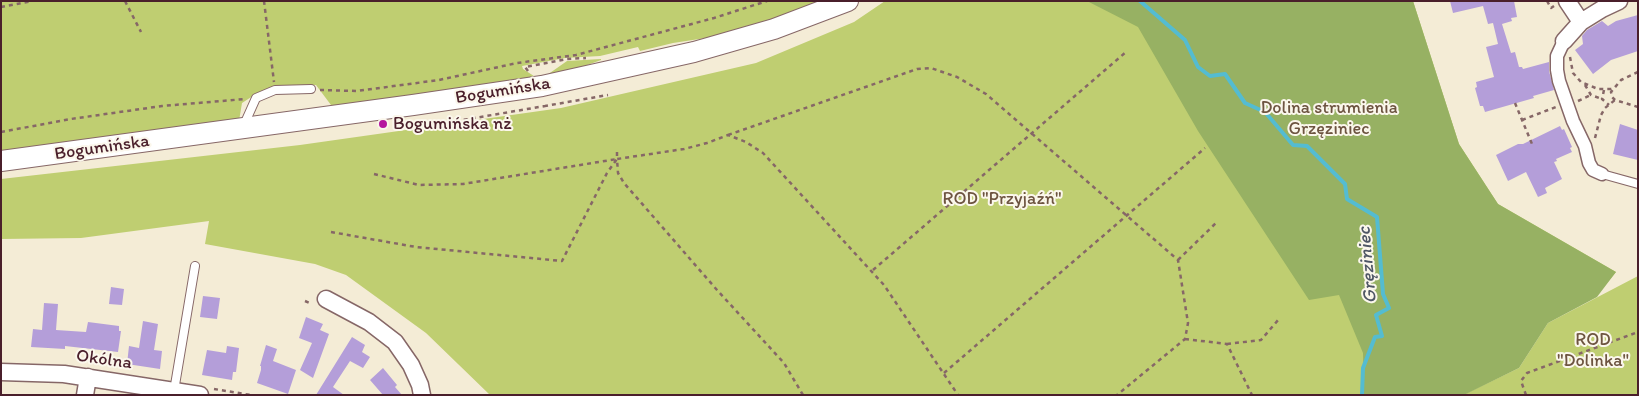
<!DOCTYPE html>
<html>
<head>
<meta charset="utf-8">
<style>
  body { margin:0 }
  #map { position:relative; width:1639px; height:396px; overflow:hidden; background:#f4ecd6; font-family:Itim,sans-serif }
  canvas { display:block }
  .frame { position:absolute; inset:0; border:2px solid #4a1f2b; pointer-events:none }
</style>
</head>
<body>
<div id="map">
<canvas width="1639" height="396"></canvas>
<div class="frame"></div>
</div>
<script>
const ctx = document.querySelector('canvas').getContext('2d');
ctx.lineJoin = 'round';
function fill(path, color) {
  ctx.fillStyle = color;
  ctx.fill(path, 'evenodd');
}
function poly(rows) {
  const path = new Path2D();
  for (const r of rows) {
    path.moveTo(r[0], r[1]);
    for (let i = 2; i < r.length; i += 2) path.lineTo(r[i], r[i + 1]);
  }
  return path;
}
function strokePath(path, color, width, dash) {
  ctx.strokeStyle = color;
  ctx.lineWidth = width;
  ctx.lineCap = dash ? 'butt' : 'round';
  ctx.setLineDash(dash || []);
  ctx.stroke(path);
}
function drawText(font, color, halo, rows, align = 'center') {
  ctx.font = font + ' Itim,sans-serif';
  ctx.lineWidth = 4;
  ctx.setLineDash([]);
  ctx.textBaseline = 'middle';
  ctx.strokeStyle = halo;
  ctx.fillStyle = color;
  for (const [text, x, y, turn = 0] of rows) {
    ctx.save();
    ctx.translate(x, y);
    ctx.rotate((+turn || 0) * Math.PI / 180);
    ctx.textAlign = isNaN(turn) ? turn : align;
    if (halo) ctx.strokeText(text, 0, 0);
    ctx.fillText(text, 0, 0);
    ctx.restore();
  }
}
fill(poly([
  [1,1,828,1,732,34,673,43,640,51,638,47,600,56,565,58,522,66,523,69,537,78,334,109,316,85,288,85,259,92,242,103,239,121,1,154],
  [885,1,1413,1,1459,144,1498,204,1616,272,1597,295,1548,321,1461,395,490,395,426,333,346,275,315,264,205,244,209,221,81,238,1,239,1,179,300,145,561,108,756,63,854,22],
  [601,59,601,60,560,75,547,75,567,61],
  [1638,276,1638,395,1463,395,1519,368,1548,323]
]), '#bfce71');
fill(poly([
  [1087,1,1413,1,1459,144,1498,204,1616,272,1597,297,1548,323,1519,368,1464,395,1364,395,1363,353,1339,295,1309,300,1198,131,1138,27]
]), '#97b163');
strokePath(poly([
  [1140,1,1185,40,1198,67,1210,76,1225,74,1245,103,1265,112,1293,145,1307,146,1345,184,1347,199,1377,217,1383,294,1389,308,1376,315,1382,336,1375,337,1363,368,1362,395]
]), '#54bcd1', 4);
fill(poly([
  [1450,1,1514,1,1517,17,1511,18,1512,21,1502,24,1511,53,1515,52,1519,67,1522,67,1523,69,1549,62,1549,71,1554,90,1533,96,1534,98,1485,112,1483,106,1480,106,1475,88,1477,87,1476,82,1494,77,1486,47,1498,44,1493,23,1488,24,1483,6,1453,13],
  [1638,15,1638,51,1611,60,1593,74,1575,50,1583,44,1582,36,1587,30,1602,21,1608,26,1616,21],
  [1620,124,1638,130,1638,160,1613,154],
  [1560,126,1562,130,1564,129,1572,147,1570,148,1572,152,1556,159,1557,161,1554,162,1562,179,1545,188,1547,193,1538,197,1526,172,1508,181,1496,155,1518,144,1523,144],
  [111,287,124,289,122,305,109,304],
  [203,296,220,298,217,319,200,317],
  [44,303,58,304,56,330,86,332,88,322,119,326,119,331,121,331,118,352,65,346,65,349,31,347,33,329,42,330],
  [306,317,323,324,320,330,329,334,313,378,300,370,312,343,299,338],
  [143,321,158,324,154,350,162,351,160,369,127,364,129,346,139,348],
  [352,337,365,345,362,352,370,357,363,368,350,361,333,387,344,395,316,395],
  [266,345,277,349,273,361,296,370,288,394,257,383,261,370,261,366,260,366],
  [227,346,239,348,236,372,233,372,232,380,202,375,207,350,226,353],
  [383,368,397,385,395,387,402,395,383,395,370,380]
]), '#b49ed9');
const service = poly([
  [243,127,256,98,275,90,311,89],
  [1602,174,1638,184],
  [174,391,195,266]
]);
const pedestrian = poly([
  [1564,41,1557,56,1557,70,1559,81,1573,121,1585,146,1589,163,1593,170,1602,174]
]);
const minor = poly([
  [1567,1,1581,22],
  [1564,41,1581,22,1602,9,1619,1],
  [326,299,369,322,395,342,411,365,420,385,422,395],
  [1,372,64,374,200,395],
  [85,395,88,377]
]);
const tertiary = poly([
  [1,161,413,105,542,86,694,52,774,29,848,1]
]);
strokePath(service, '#866767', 10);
strokePath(pedestrian, '#866767', 15);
strokePath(minor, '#866767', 19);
strokePath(tertiary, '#866767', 22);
strokePath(poly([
  [125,1,141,32],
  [264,1,274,82],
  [1547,1,1551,8,1554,6],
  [1,7,32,1],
  [1570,57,1573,73,1581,82,1598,89,1613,89],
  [528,71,525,67,567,59,586,58],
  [1638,72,1621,80,1611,92,1612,97,1615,100,1638,107],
  [1585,85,1591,95,1602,99],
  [320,90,357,91,439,80,517,63,576,55,714,18,767,1],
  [1604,90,1602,99,1609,105],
  [1578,101,1591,95],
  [1515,103,1532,144],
  [545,105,545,106,608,95],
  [1522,120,1556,107],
  [417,121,421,124,451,122,545,106],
  [1,132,71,119,162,106,245,99],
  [728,135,917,69,931,68,957,77,986,94,1178,260,1188,323,1185,339,1117,395],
  [1595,138,1601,115,1605,108,1615,100],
  [374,174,419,185,463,184,617,159],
  [331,232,416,247,562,261,607,173,617,159,617,152],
  [1178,260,1218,221],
  [873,270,1126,52],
  [305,301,312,304],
  [1185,339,1227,344,1252,395],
  [1227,344,1261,340,1279,319],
  [944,373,1205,148],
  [214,389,251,395],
  [803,395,784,363,717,290,624,183,618,173,617,159,684,149,707,143,728,135,746,142,763,153,884,285,958,395],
  [1526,395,1521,381,1527,373,1638,332]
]), '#866767', 2.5, [4, 4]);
strokePath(service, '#fff', 8);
strokePath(pedestrian, '#fff', 12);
strokePath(minor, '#fff', 16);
strokePath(tertiary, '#fff', 20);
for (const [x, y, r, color] of [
  [383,124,5,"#b5179e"]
]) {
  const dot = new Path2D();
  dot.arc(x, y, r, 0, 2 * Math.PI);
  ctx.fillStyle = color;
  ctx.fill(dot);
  strokePath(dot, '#fbf7ec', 2);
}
drawText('18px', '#4a1f2b', '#fbf7ec', [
  ["Bogumińska",503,91,-9],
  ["Bogumińska",102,148,-8],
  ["Okólna",104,360,8]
]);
drawText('18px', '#6d5440', '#fbf7ec', [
  ["Dolina strumienia",1329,108],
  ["Grzęziniec",1329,129],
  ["ROD \"Przyjaźń\"",1002,199],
  ["ROD",1593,340],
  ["\"Dolinka\"",1593,361]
]);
drawText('18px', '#4a1f2b', '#fbf7ec', [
  ["Bogumińska nż",393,124]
], 'left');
drawText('italic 19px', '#4e5665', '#fbf7ec', [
  ["Gręziniec",1368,265,-95]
]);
</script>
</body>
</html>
